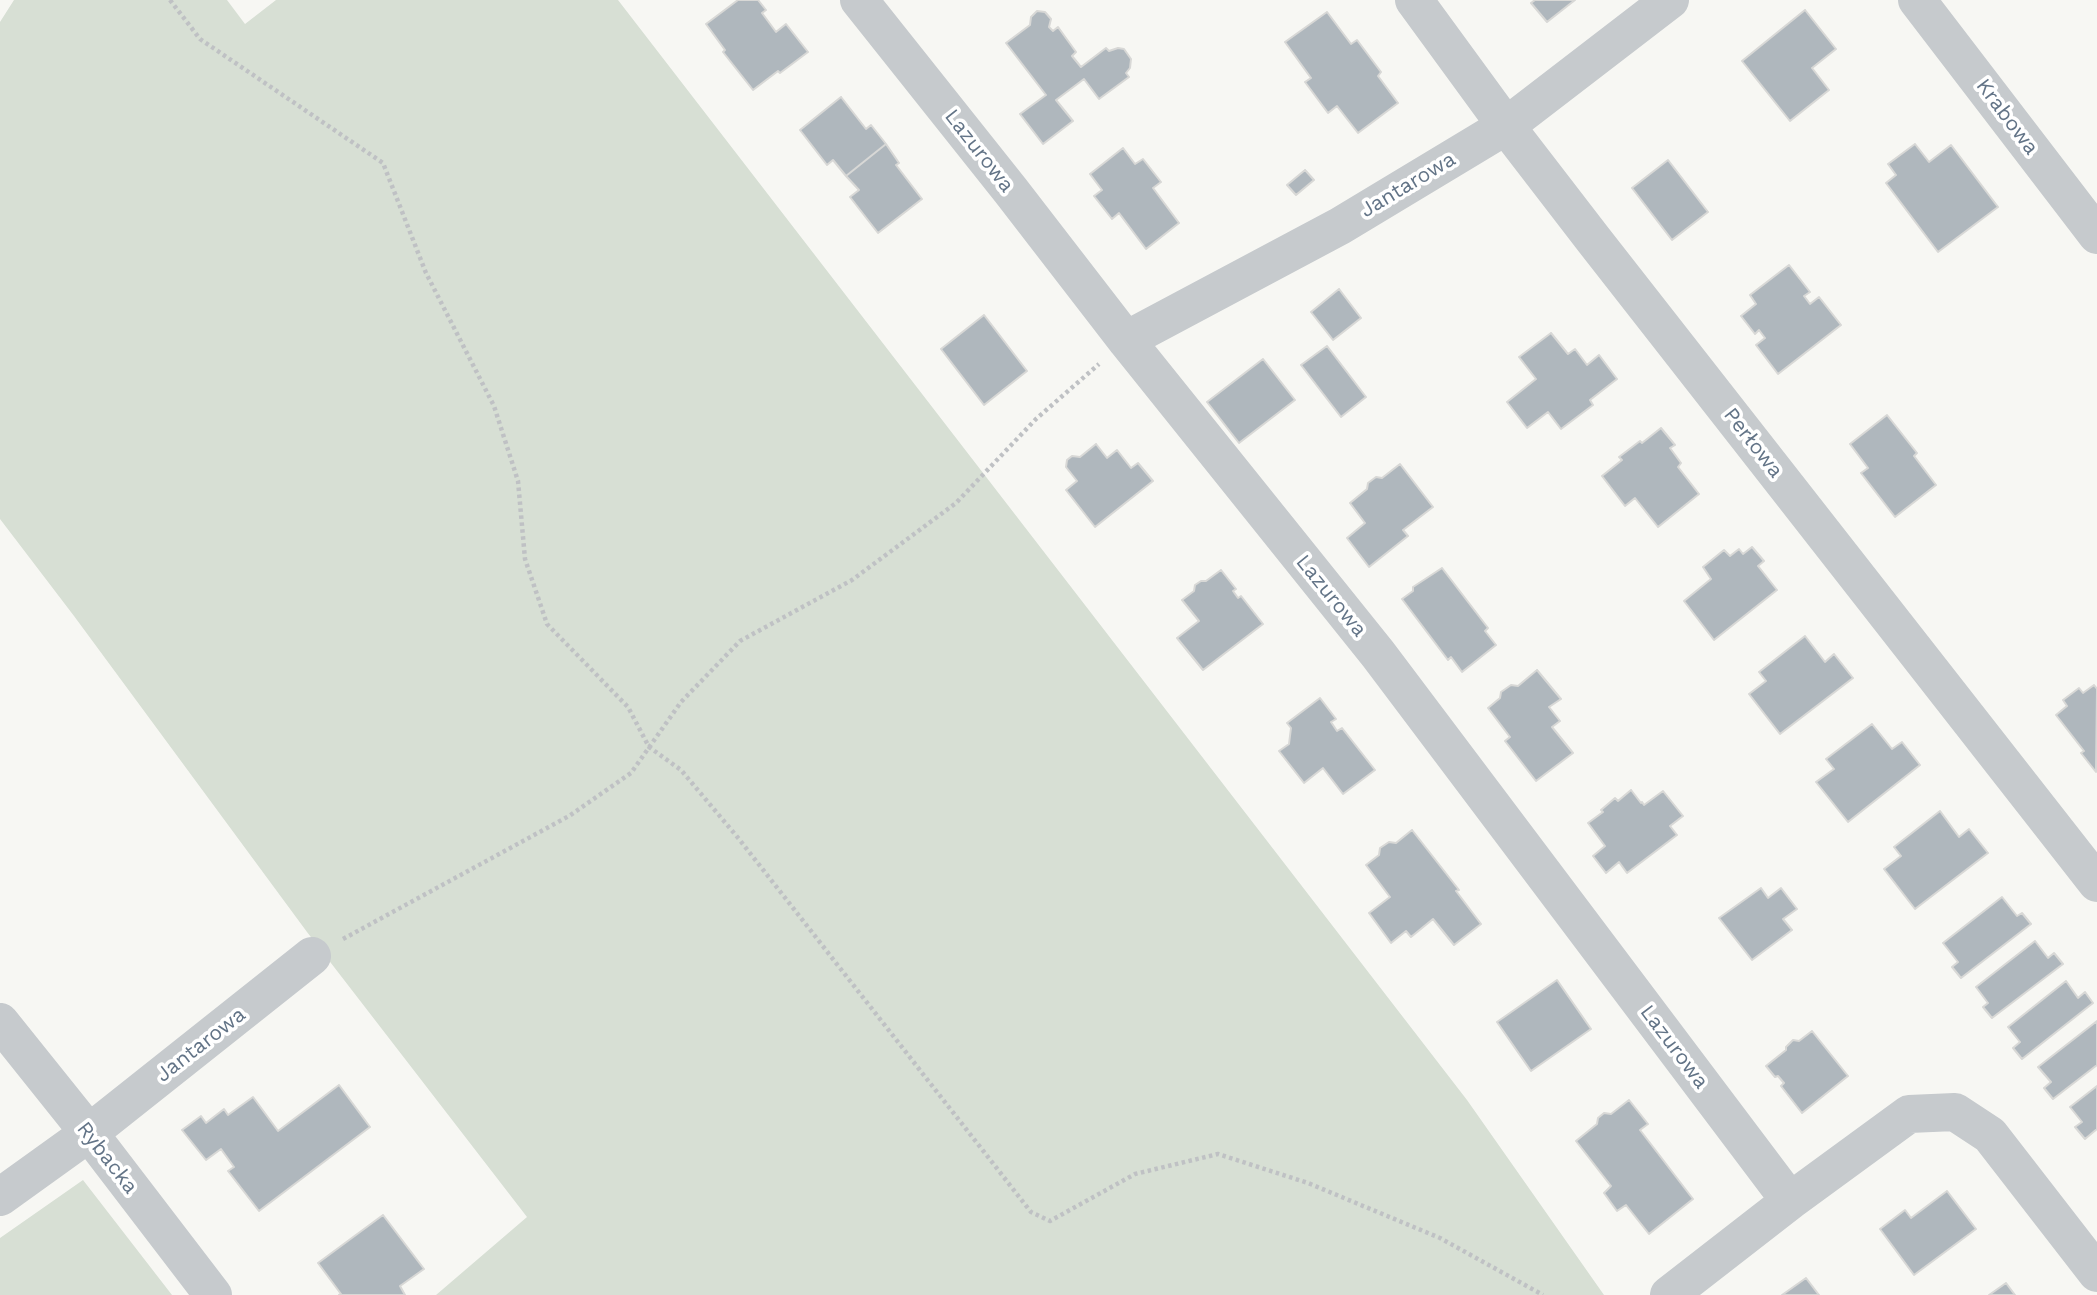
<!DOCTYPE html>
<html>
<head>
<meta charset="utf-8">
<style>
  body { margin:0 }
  canvas { display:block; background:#f7f7f3 }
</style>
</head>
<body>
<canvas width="2097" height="1295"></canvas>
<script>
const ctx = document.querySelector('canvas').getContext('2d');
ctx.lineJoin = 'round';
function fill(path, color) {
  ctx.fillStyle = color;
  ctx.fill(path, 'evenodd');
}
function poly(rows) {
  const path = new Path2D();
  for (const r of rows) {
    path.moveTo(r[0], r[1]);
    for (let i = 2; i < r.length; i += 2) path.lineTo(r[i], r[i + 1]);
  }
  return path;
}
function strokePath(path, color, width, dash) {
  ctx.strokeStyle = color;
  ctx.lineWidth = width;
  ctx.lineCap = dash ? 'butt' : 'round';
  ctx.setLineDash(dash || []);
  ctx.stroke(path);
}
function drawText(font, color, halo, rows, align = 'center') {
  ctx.font = font + ' "Work Sans",sans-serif';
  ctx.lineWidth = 7;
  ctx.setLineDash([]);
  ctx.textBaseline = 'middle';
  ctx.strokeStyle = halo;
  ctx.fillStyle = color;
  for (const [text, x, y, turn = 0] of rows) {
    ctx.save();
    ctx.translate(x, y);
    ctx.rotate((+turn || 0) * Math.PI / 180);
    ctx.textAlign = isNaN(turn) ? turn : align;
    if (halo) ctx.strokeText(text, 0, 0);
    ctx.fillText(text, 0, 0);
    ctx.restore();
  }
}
fill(poly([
  [14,0,227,0,245,24,276,0,618,0,1467,1100,1604,1295,436,1295,527,1217,307,932,74,616,0,519,0,22],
  [83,1180,172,1295,0,1295,0,1238]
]), '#d7dfd4');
const building = poly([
  [738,0,758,0,766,10,762,13,776,32,786,24,808,52,780,73,778,71,753,90,723,52,725,50,706,24,738,0],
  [1535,0,1575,0,1547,22,1531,3,1535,0],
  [1805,10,1836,49,1812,68,1829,90,1790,121,1742,61,1805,10],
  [1037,11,1045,12,1051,19,1049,27,1053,31,1058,27,1076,52,1072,56,1081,67,1106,48,1109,51,1118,48,1124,49,1131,59,1130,68,1126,73,1129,77,1099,99,1084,79,1056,100,1073,121,1043,144,1020,114,1046,95,1006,43,1030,25,1031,17,1037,11],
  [1327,12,1351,44,1357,40,1381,72,1378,76,1398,103,1358,133,1337,106,1328,113,1305,82,1311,78,1285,42,1327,12],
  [841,97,866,129,871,125,886,144,846,176,833,160,827,165,800,130,841,97],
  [886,144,899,163,896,165,922,199,878,233,850,197,859,190,846,176,886,144],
  [1915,144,1929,162,1951,145,1998,207,1938,252,1886,183,1896,175,1888,164,1915,144],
  [1123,148,1135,164,1143,159,1161,182,1153,188,1179,223,1146,249,1119,213,1112,219,1094,196,1102,190,1090,174,1123,148],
  [1668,160,1708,212,1672,240,1632,188,1668,160],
  [1305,170,1314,180,1296,195,1287,185,1305,170],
  [1789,265,1810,292,1804,296,1810,304,1819,297,1841,325,1778,374,1756,345,1765,338,1759,330,1755,334,1741,316,1756,304,1750,295,1789,265],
  [1339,289,1361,318,1333,340,1311,312,1339,289],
  [984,315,1027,371,984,405,941,349,984,315],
  [1551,333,1568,354,1575,349,1587,365,1599,355,1617,379,1590,400,1593,405,1561,429,1548,412,1527,428,1507,402,1536,379,1519,357,1551,333],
  [1327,346,1366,397,1341,417,1301,365,1327,346],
  [1263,359,1295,400,1239,443,1207,402,1263,359],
  [1887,415,1917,453,1914,456,1936,485,1895,517,1861,473,1868,468,1850,444,1887,415],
  [1661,428,1675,445,1670,448,1681,463,1678,467,1699,494,1658,527,1635,498,1625,506,1602,476,1622,460,1619,457,1640,441,1642,443,1661,428],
  [1096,444,1107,458,1117,450,1131,468,1138,463,1153,481,1095,527,1066,490,1077,481,1066,467,1067,460,1072,456,1080,457,1096,444],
  [1400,464,1433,507,1403,530,1408,536,1369,567,1347,538,1365,523,1350,503,1367,489,1368,483,1376,477,1382,478,1400,464],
  [1752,547,1764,561,1758,566,1777,590,1714,640,1684,601,1711,579,1703,567,1724,550,1730,556,1739,549,1743,554,1752,547],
  [1442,568,1488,628,1485,631,1496,645,1462,672,1451,657,1448,660,1402,599,1413,591,1413,587,1442,568],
  [1221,570,1236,589,1233,591,1238,598,1241,596,1263,624,1203,670,1177,638,1199,621,1182,600,1194,591,1195,585,1201,581,1206,581,1221,570],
  [1805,636,1825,662,1834,654,1853,678,1780,734,1749,694,1766,681,1759,672,1805,636],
  [1537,670,1561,699,1549,707,1560,721,1552,727,1573,753,1536,781,1505,741,1510,737,1488,708,1500,698,1501,692,1511,685,1518,686,1537,670],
  [2094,685,2097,689,2096,772,2081,753,2084,751,2056,715,2067,706,2063,700,2079,688,2083,693,2094,685],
  [1320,698,1336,719,1331,722,1337,731,1342,728,1375,770,1343,794,1323,768,1304,783,1279,751,1289,744,1291,728,1287,723,1320,698],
  [1872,724,1892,749,1902,742,1920,765,1848,822,1816,782,1834,769,1826,759,1872,724],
  [1631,790,1641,803,1642,802,1644,805,1663,791,1683,816,1670,826,1677,835,1627,873,1619,862,1606,873,1593,856,1605,846,1588,823,1603,812,1601,810,1615,798,1618,801,1631,790],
  [1940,811,1959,837,1969,829,1988,853,1915,909,1884,869,1901,856,1894,847,1940,811],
  [1412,830,1459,890,1456,891,1481,924,1454,945,1433,919,1411,937,1406,931,1391,943,1369,913,1390,897,1366,865,1379,855,1380,848,1389,842,1396,843,1412,830],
  [1761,888,1768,898,1781,888,1797,909,1783,919,1792,930,1752,960,1719,918,1761,888],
  [2002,897,2017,916,2022,913,2031,924,1961,978,1952,967,1958,962,1943,943,2002,897],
  [2035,941,2048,958,2054,953,2063,964,1992,1018,1983,1007,1988,1003,1976,987,2035,941],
  [1557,980,1591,1029,1531,1071,1497,1022,1557,980],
  [2066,981,2078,998,2085,992,2093,1003,2022,1059,2013,1048,2020,1042,2008,1027,2066,981],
  [2097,1021,2097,1065,2053,1099,2044,1088,2051,1082,2038,1067,2097,1021],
  [1812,1031,1848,1076,1802,1113,1781,1086,1784,1083,1778,1076,1775,1077,1766,1066,1786,1050,1786,1047,1793,1040,1799,1041,1812,1031],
  [339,1085,370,1127,259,1211,228,1171,234,1167,221,1149,206,1160,182,1130,201,1116,206,1123,224,1109,228,1115,253,1097,278,1131,339,1085],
  [2097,1086,2097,1129,2085,1139,2075,1127,2082,1122,2070,1107,2097,1086],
  [1629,1100,1648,1124,1640,1130,1693,1199,1649,1234,1626,1205,1617,1211,1604,1193,1611,1186,1576,1141,1597,1124,1598,1118,1604,1113,1611,1114,1629,1100],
  [1947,1191,1976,1229,1914,1275,1880,1229,1905,1210,1911,1218,1947,1191],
  [383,1215,424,1269,400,1286,405,1295,339,1295,341,1294,318,1263,383,1215],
  [1806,1278,1819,1295,1782,1295,1806,1278],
  [2006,1283,2015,1295,1989,1295,2006,1283]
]);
fill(building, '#afb7bd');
strokePath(building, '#d8d8d6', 2);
strokePath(poly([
  [170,0,200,39,383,163,426,273,494,406,518,481,525,559,547,624,628,707,649,747,681,770,739,839,1031,1212,1050,1221,1135,1174,1218,1154,1308,1183,1440,1238,1543,1295],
  [343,939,569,816,631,773,681,702,740,641,852,580,956,503,1036,419,1099,364]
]), '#bfc1c4', 4.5, [3.5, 3.5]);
strokePath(poly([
  [859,0,1011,191,1126,340,1378,654,1790,1201,1909,1114,1955,1112,1990,1135,2097,1273],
  [1414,0,1506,126,1593,239,2097,883],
  [1917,0,2097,235],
  [1126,340,1340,226,1506,126,1670,0],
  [0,1022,89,1133,213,1295],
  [0,1197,89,1133,312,956],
  [1669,1295,1790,1201]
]), '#c6cacd', 38);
drawText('21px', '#637487', '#fff', [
  ["Krabowa",2007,117,53],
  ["Lazurowa",979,151,52],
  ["Jantarowa",1408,185,-31],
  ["Perłowa",1753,443,52],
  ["Lazurowa",1331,596,51],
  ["Jantarowa",201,1045,-38],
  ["Lazurowa",1674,1047,53],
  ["Rybacka",107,1158,52]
]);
</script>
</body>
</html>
